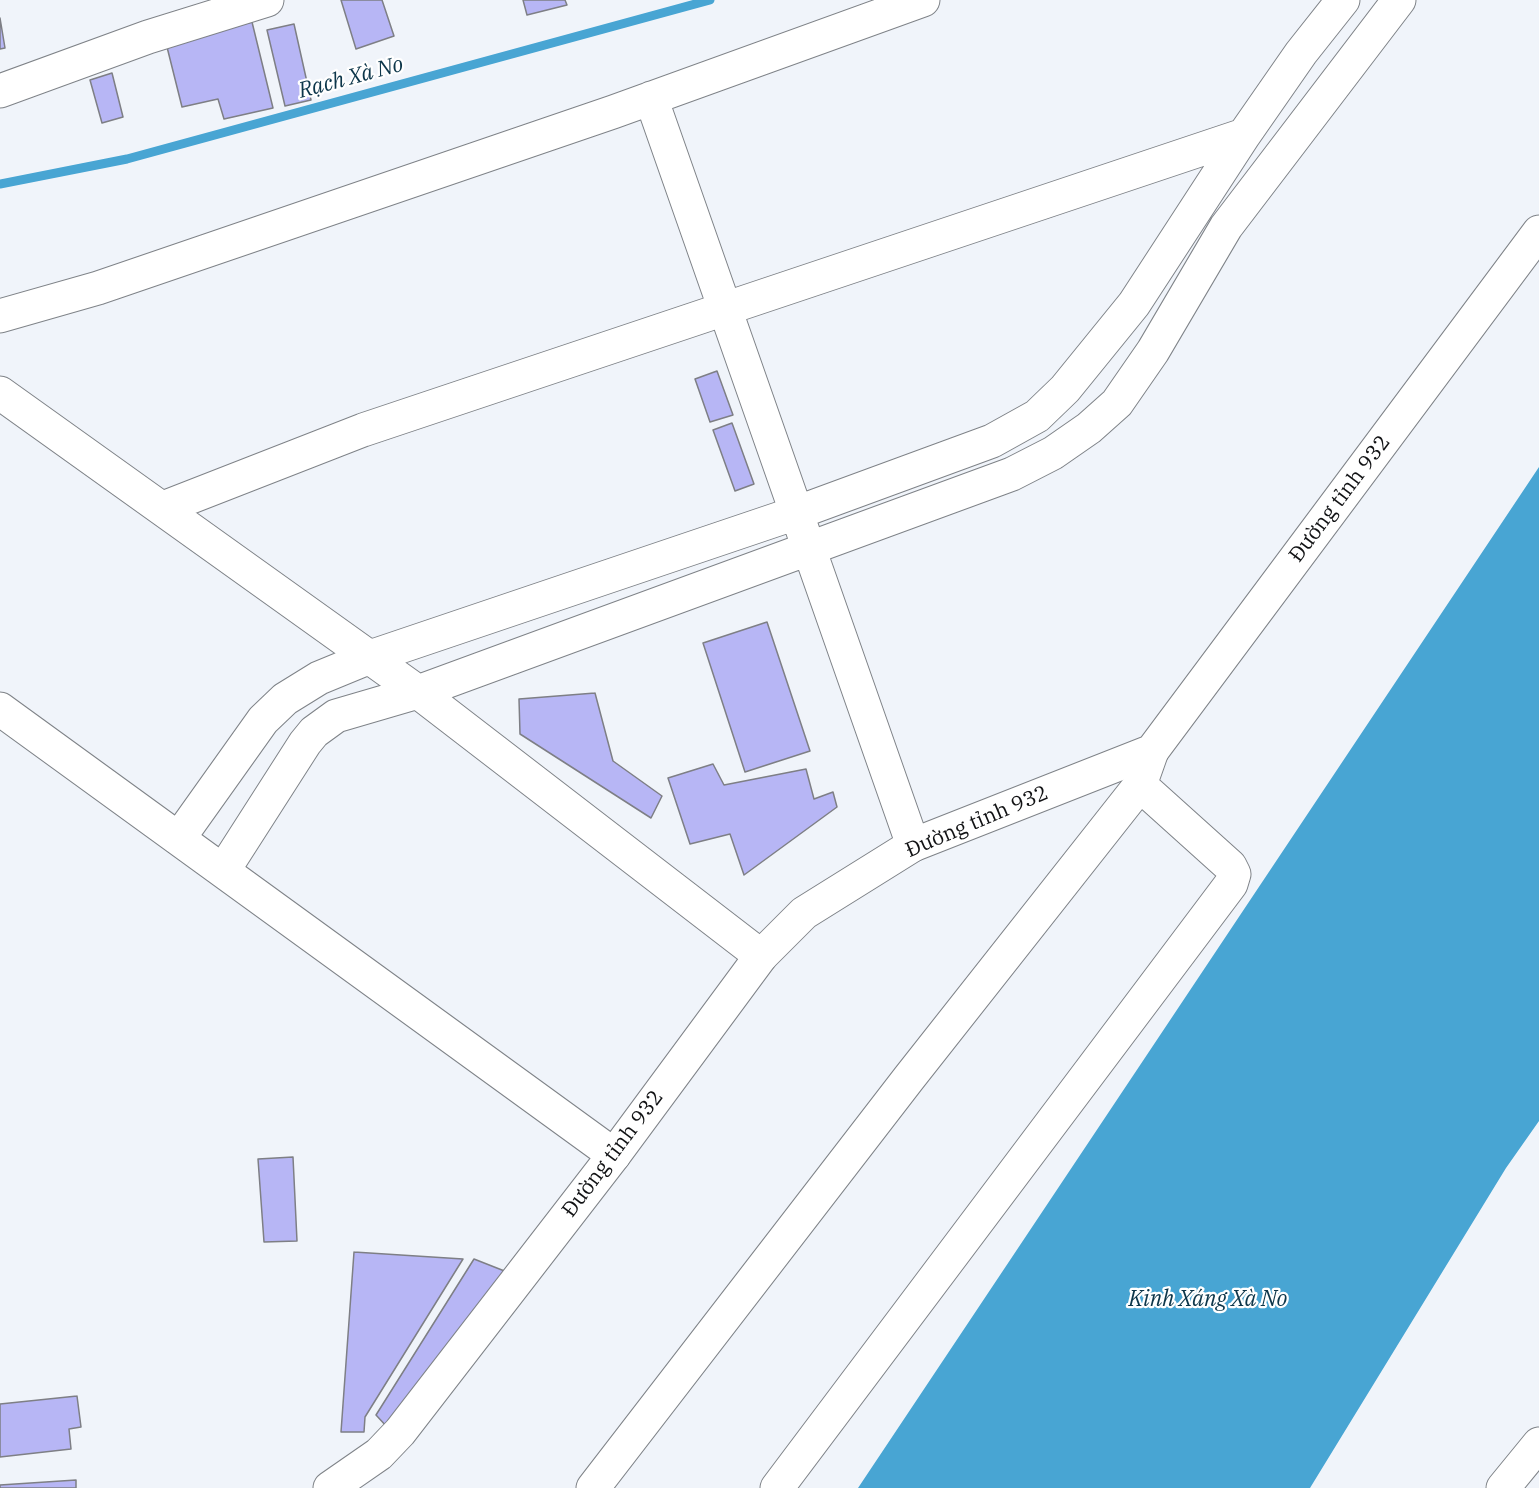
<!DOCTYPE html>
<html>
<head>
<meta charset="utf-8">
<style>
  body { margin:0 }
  canvas { display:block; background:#f0f4fa }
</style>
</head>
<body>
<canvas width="1539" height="1488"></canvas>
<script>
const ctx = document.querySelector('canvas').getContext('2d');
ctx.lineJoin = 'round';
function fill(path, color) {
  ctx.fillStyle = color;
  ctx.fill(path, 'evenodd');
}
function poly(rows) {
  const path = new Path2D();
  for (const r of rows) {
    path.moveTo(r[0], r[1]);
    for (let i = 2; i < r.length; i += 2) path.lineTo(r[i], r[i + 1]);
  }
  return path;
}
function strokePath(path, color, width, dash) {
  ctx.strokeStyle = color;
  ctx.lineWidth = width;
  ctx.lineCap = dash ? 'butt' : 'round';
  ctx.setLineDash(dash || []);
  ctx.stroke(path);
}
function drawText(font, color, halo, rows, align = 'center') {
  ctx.font = font + ' "IBM Plex Serif",serif';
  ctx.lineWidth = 4.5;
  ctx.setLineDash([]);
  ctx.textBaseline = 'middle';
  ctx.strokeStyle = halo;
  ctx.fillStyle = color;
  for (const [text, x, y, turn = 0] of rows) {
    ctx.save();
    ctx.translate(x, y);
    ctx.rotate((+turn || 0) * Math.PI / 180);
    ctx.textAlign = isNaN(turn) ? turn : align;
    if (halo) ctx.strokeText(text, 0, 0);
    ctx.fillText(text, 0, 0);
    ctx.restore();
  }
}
fill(poly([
  [1539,467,1539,1121,1506,1168,1310,1488,858,1488]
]), '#48a5d3');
strokePath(poly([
  [0,184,127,159,710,0]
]), '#48a5d3', 9);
const building = poly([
  [341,0,382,0,394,36,356,49,341,0],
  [523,0,565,0,567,5,527,15,523,0],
  [0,18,5,48,0,49,0,18],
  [252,22,273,108,224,119,218,99,182,107,166,43,252,22],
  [294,24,311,100,285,106,267,30,294,24],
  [112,73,123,117,102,123,90,80,112,73],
  [717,371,733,415,710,422,695,379,717,371],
  [732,423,754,484,735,491,713,430,732,423],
  [767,622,810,751,745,772,703,643,767,622],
  [595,693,613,761,662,796,651,818,520,734,519,699,595,693],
  [713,764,724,785,806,769,814,799,833,792,837,807,744,875,730,834,690,844,668,778,713,764],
  [293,1157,297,1241,264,1242,258,1159,293,1157],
  [354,1252,463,1259,365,1417,364,1432,341,1432,354,1252],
  [474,1259,507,1272,388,1428,376,1415,474,1259],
  [77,1396,81,1427,69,1429,71,1449,0,1457,0,1404,77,1396],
  [76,1480,76,1488,0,1488,0,1485,76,1480]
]);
fill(building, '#b7b6f5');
strokePath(building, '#7e7f85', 1.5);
const minor = poly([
  [0,91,148,37,267,0],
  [651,98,913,845],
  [0,316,98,288,613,112,923,0],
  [0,393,418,692,761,956],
  [163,508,363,430,1244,135],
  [0,709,614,1155],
  [179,838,263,720,285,699,319,678,370,657,796,513,992,441,1037,416,1065,389,1134,304,1244,135,1301,53,1343,0],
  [223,871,305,743,314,732,336,716,418,692,1012,474,1053,453,1089,428,1117,403,1153,351,1226,227,1399,0],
  [593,1488,909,1078,1140,785,1152,751],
  [777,1488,1231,884,1234,874,1230,866,1140,785],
  [1503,1488,1539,1444]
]);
const major = poly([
  [330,1488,379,1454,400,1432,614,1155,761,956,804,913,913,845,1152,751,1539,232]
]);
strokePath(minor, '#7f8388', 35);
strokePath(major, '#7f8388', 35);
strokePath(minor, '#fff', 33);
strokePath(major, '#fff', 33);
drawText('21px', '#111214', '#fff', [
  ["Đường tỉnh 932",1340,499,-53],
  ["Đường tỉnh 932",977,822,-23],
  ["Đường tỉnh 932",613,1154,-53]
]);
drawText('italic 22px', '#0d364a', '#fff', [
  ["Rạch Xà No",351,78,-15],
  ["Kinh Xáng Xà No",1208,1300]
]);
</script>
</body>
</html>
